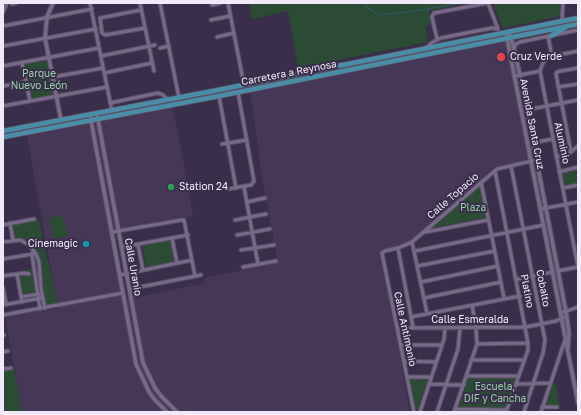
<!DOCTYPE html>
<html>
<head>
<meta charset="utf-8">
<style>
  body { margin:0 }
  #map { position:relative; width:581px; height:415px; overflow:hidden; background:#3a2f4a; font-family:"Golos Text",sans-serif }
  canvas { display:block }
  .frame { position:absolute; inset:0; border:4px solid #f1eafb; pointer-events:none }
</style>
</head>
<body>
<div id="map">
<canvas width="581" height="415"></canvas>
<div class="frame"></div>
</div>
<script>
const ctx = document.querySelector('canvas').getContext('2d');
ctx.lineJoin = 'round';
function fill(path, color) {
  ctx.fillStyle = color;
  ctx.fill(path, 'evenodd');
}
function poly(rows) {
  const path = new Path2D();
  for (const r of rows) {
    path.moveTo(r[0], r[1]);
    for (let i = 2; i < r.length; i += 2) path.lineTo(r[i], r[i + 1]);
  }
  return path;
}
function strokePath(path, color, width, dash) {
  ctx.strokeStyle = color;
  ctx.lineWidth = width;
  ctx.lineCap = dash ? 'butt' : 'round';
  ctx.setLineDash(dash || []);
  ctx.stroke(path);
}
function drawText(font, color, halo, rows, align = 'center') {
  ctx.font = font + ' "Golos Text",sans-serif';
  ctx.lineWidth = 4;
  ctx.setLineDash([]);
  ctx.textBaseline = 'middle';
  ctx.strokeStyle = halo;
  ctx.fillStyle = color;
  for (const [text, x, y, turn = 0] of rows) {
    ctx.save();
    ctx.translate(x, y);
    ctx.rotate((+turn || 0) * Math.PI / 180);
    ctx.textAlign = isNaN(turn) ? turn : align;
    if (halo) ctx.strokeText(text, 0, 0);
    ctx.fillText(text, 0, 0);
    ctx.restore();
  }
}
fill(poly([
  [510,40,533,159,495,167,410,241,381,253,410,412,22,412,5,316,58,309,26,130,171,102,179,138,193,216,114,230,127,299,205,283,204,278,278,263,262,176,250,91]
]), '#463757');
fill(poly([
  [249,3,468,3,429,11,431,24,425,26,428,42,298,68,288,11,252,19],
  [493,3,560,3,560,16,503,28],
  [49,57,57,96,30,101,22,63],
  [578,167,578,185,563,188,559,172],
  [480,186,487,218,432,228],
  [63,215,68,236,54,239,49,218],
  [38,219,58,305,45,308,41,294,38,295,39,298,22,302,17,274,25,273,27,270,35,268,32,255,33,250,21,240,13,240,10,223],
  [170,240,174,262,146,267,142,246],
  [14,367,22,412,3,412,3,369],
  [407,377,431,377,420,412,414,412],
  [468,378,515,378,507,409,458,407],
  [550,383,556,384,560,407,542,407]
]), '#2b4b34');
strokePath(poly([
  [367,3,366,7,379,15,408,12,462,3]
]), '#365770', 1);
const minor = poly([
  [90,3,112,111],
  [140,3,154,71],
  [160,3,179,98],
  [228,3,244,85],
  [488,3,498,29],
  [12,4,16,3],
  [212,5,221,3],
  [141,10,100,18,102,33,105,35,145,28],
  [3,12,7,3],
  [211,20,230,16],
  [562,21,563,3],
  [3,26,92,9],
  [548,36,552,56],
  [217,37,234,33],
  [437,39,432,17,434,13,488,3],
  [3,46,96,29],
  [160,48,169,46],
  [426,48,433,42,441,38,492,28,498,29],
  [514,48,516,44,520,42,578,30],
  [578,51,548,57,543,63,540,71,578,267],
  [101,56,155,45],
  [22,63,30,101],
  [3,66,99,48],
  [104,73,152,63],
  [515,76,540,71],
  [53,77,103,68],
  [3,86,26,82],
  [558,87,578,84],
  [219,96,236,188],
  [110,103,158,93,163,95,168,100],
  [3,106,107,87],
  [526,110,578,100],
  [533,143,552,139],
  [222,144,247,140],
  [571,152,556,74,557,72,561,71,578,68],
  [556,156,562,156,568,154,578,146],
  [511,166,545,340,543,353,524,412],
  [495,171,528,343,528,350,506,412],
  [559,172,578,167],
  [481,182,504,298],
  [244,187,258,264],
  [563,188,578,185],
  [228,189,251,185,254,181,238,92],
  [247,202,265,198],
  [541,209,578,202],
  [235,220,266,214],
  [10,223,13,240],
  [3,225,34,219],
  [112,232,182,220,184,220,195,276],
  [426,232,488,220],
  [237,235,270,229],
  [172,238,177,263],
  [3,242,21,240,30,246,36,254,39,262,41,289,45,308],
  [412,242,427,313],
  [138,245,143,270],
  [122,247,188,235],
  [398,248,413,327],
  [33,250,32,255,40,309],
  [241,250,274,245],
  [415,251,544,225],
  [3,259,33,254],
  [417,266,495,251],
  [243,267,276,261],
  [558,271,578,267],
  [17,274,22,302],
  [120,275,192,260],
  [3,276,25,273,29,274],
  [517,279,553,272],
  [421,282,498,266],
  [3,288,6,304],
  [130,289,201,275],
  [21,297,39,294],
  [424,298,501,282],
  [3,305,41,298],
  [561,313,578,307],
  [3,315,123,293],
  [411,317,520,296],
  [397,328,526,327,556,321,566,316],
  [3,336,4,335],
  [477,344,528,343],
  [401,345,442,345],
  [3,352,8,351],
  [471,360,524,360],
  [404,361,436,362],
  [3,369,11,368],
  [466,376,518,376],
  [407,377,431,377],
  [429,384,464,385],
  [516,384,550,383],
  [542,407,557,407],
  [455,409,507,410],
  [414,412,382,253,385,251,398,248,412,242,497,169,536,160],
  [420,412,444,339,445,328],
  [437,412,458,349,460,328],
  [454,412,477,344,476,328,472,305],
  [541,412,565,340]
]);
const tertiary = poly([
  [53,3,47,17,45,38,61,120],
  [508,32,507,38,578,403],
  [508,32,511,37,520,75,566,312,569,333,568,348],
  [97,114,143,363,155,388,161,396,177,412],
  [90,115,136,364,149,392,155,400,167,412]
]);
const primary = poly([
  [551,36,565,28],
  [3,131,208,92,578,18],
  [3,137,219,96,578,24]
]);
strokePath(minor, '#584d64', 5);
strokePath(tertiary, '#584d64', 5.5);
strokePath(primary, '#584d64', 6);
strokePath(minor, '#766a88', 3);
strokePath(tertiary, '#766a88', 3.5);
strokePath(primary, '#4b8ca7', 4.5);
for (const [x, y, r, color] of [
  [501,57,5,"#e0444e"],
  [171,187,4,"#2e9e5b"],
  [86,244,4,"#0f9aa8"]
]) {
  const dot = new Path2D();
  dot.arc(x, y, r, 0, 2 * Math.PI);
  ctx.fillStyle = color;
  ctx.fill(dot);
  strokePath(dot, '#3a2f4a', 1.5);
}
drawText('10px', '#f1eafb', '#3a2f4a', [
  ["Cruz Verde",510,57],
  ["Station 24",179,187],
  ["Cinemagic",78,244,"right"]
], 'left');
drawText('10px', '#f1eafb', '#3a2f4a', [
  ["Carretera a Reynosa",289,73,-11],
  ["Avenida Santa Cruz",532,124,79],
  ["Aluminio",562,143,78],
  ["Calle Topacio",453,196,-41],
  ["Calle Uranio",133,267,80],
  ["Cobalto",543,288,79],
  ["Platino",527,291,79],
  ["Calle Esmeralda",470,320],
  ["Calle Antimonio",405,329,78]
]);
drawText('10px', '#96d1a6', '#3a2f4a', [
  ["Parque",39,74],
  ["Nuevo León",39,86],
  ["Plaza",473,208],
  ["Escuela,",495,387],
  ["DIF y Cancha",495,399]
]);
</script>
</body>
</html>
